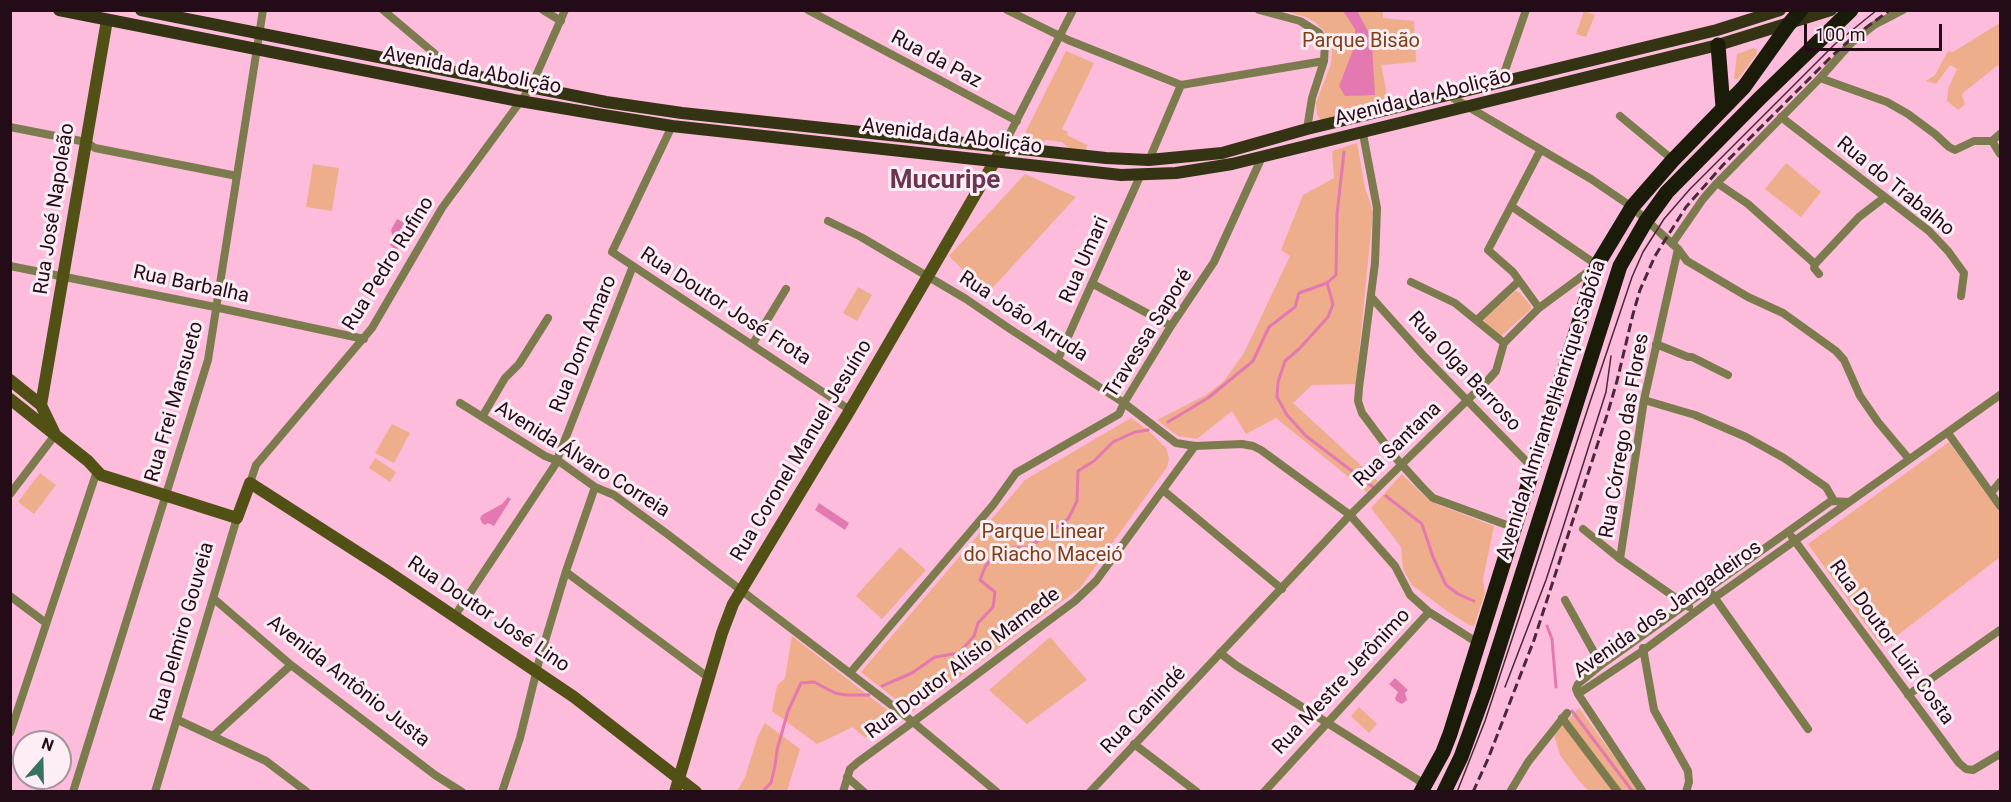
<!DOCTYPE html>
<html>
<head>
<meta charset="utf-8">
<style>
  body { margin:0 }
  #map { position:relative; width:2011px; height:802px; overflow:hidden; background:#fdbcdb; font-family:Roboto,sans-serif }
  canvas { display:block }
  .frame { position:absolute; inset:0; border:12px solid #230c18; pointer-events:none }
  .north { position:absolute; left:12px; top:730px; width:60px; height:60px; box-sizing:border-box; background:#fceef4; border:2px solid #a5949c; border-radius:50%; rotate:20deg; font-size:16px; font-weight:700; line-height:24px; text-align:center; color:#230c18 }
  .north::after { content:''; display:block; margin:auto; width:21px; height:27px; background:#37745f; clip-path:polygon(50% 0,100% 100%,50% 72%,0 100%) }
  .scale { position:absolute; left:1804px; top:24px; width:138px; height:27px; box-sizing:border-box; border:3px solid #230c18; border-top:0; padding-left:8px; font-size:18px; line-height:21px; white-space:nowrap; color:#230c18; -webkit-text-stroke:4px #fceef4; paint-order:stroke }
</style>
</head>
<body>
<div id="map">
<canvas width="2011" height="802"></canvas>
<div class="frame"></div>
<div class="north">N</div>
<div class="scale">100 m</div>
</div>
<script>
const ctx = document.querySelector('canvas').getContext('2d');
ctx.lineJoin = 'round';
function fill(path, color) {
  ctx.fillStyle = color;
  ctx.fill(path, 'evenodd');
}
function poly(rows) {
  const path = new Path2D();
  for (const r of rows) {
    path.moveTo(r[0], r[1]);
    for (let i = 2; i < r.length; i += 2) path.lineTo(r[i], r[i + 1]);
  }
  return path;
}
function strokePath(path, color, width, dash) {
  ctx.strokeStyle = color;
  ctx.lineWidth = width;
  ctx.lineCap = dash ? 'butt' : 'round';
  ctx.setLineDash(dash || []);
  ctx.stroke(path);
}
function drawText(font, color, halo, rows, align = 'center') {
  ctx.font = font + ' Roboto,sans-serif';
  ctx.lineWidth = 6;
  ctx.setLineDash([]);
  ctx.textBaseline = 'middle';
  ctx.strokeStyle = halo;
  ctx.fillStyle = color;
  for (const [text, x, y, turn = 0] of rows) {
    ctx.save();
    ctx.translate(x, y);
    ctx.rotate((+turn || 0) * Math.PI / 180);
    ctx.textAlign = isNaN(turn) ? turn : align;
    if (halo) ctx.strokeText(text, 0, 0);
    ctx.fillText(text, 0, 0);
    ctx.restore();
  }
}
fill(poly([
  [1284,11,1383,11,1383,18,1414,21,1416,62,1381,65,1389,104,1321,121,1317,114,1316,103,1331,64,1332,53,1331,46,1324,31,1315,22,1306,17],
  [1584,11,1595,15,1586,37,1576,34],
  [2000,23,2000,69,1998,65,1963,93,1962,96,1965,104,1958,110,1947,101,1948,89,1957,69,1950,65,1936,84,1926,81,1935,75,1948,51,1953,52],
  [1754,48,1757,50,1756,55,1738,79,1734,79,1737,54],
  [1066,51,1094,63,1062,129,1068,132,1067,135,1087,145,1086,151,1071,150,1062,142,1046,140,1039,145,1022,139],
  [1357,143,1365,188,1373,211,1356,384,1312,385,1293,403,1378,481,1367,492,1276,418,1246,434,1232,411,1197,439,1178,436,1157,420,1206,395,1224,381,1244,353,1290,256,1281,250,1303,195,1334,178,1332,151],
  [1786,163,1821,192,1801,217,1765,189],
  [313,164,339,168,332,211,306,207],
  [1025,174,1076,197,987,294,949,256],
  [858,287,872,295,857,321,843,313],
  [1516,291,1520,293,1531,306,1531,309,1499,338,1483,319],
  [1131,418,1148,430,1166,448,1169,459,1167,467,1080,588,912,712,861,672,1025,480],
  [392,424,410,433,394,463,375,453],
  [1949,442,2000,513,2000,557,1882,647,1808,544],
  [375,458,396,472,390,482,369,468],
  [40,473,56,485,34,514,18,502],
  [1402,474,1421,493,1436,504,1494,526,1483,579,1485,593,1474,626,1469,625,1447,611,1412,585,1403,569,1401,547,1371,508],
  [900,547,926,570,882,619,856,596],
  [792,636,896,717,865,738,853,727,817,744,772,711,777,686,785,678],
  [1050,637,1087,680,1027,724,989,690],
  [1359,707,1377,724,1369,733,1351,716],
  [1579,708,1639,791,1589,791,1579,781,1560,755,1554,735],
  [765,723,800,749,787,791,737,791,745,777,758,736]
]), '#eead8b');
fill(poly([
  [1343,11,1357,11,1368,31,1372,45,1375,95,1345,96,1339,86,1355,45,1355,29],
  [397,219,407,224,405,229,408,225,411,227,397,251,390,245,393,239,391,230],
  [508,497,511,499,494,526,488,523,485,525,482,523,480,518,482,515,502,504],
  [819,503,849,523,845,530,815,510],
  [1395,678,1408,690,1405,693,1407,700,1402,704,1396,701,1395,698,1398,692,1389,684]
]), '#e479b2');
strokePath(poly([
  [1327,283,1333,304,1328,317,1299,349,1285,361,1278,382,1277,397,1287,415,1306,436,1373,487],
  [1168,422,1208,398,1253,361,1269,327,1295,307,1299,293,1327,283,1336,275,1337,214,1344,152],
  [1386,496,1422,524,1433,557,1446,585,1458,594,1474,601],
  [1547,626,1552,639,1556,687],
  [882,686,912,673,935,657,959,653,974,636,978,623,993,607,995,592,980,580,985,567,995,555,1013,548,1028,548,1068,519,1077,501,1078,471,1094,461,1113,442,1135,432,1148,430],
  [1572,711,1633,792],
  [762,792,771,783,775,766,777,750,788,711,801,683,814,682,835,693,846,695,869,695]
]), '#e479b2', 3);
strokePath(poly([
  [383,10,447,64,451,72],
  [543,10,561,21],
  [808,10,1017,121],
  [1007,10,1068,40,1181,85,1324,61],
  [1259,10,1300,21,1319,33,1325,44,1324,61,1312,98,1307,129],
  [1820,78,1887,102,1908,114,1935,134,1949,147,1955,150,1974,141,1992,141,2000,154],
  [1501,82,1526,10],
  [1448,95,1591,179,1632,207,1678,249,1687,261,1748,297,1783,313,1836,351,1844,360,1860,396,1878,422,1909,459],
  [1620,116,1673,160],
  [1781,117,1929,231,1948,251,1964,273,1961,296],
  [672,126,612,252,850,410],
  [10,127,86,142,95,148,237,176],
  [1363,134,1377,208,1375,263,1359,388,1358,401,1362,413,1394,456,1422,487,1433,498,1515,528],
  [1992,141,2000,134],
  [1003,147,1073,10],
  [1149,160,1181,85],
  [1717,183,1748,204,1815,264,1814,268,1819,274],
  [828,221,861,237,966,299,1010,329,1124,403,1176,443,1195,446,1242,444,1253,446,1261,450,1350,515,1395,566,1410,595,1429,612],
  [1672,244,1703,199,1717,183,1820,78,1851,43,1874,25,1903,10],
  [1815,264,1859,217,1885,197],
  [10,266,210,306,364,339],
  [1411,282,1455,303,1504,343],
  [1093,284,1171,326],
  [1372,298,1423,355,1528,463,1535,465],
  [1539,308,1513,272,1488,250,1540,151],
  [1477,320,1518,282],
  [1656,344,1688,357,1692,357,1728,375],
  [752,345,786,289],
  [1058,359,1141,174],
  [1644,400,1695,415,1746,437,1784,458,1826,487,1834,501],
  [460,403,545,456,560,462,595,487,614,495,666,533,902,713,997,792],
  [482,417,505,378,519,364,548,318],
  [1948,433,2000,506],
  [250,483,256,465,372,328,442,208,531,87,565,10],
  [1164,491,1282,589],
  [1991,493,2000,482],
  [10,494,55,435],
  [1583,529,1620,559,1689,607],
  [1792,537,1959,763,1966,769,1973,770,2000,754],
  [1620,559,1644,400,1678,249],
  [566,572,709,678],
  [1712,594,1808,729],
  [10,596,46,623],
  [213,598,291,665,435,775,462,792],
  [1565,600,1601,665],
  [454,617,555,465,633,266],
  [1643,648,1654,710,1688,771,1689,782,1686,792],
  [1220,653,1237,666,1426,785],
  [850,673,993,505,1016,473,1119,414,1124,403,1171,326,1214,262,1262,157],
  [1578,694,1644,650,1714,598,2000,395],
  [1908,695,2000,630],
  [1562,718,1618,792],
  [178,720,266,761,307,792],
  [10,733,97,471],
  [213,736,291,665],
  [1134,744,1197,792],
  [847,777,864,792],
  [73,792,208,360,263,10],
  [155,792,237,518],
  [502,792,520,738,539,661,566,571,595,487],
  [843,792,850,769,858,762,913,722,1075,601,1096,581,1195,446],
  [1090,792,1350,515,1489,379,1496,371,1504,343,1539,308,1597,265,1511,206],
  [1264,792,1429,612,1478,643],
  [1510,792,1528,762,1567,713],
  [1643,792,1578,694,1576,689,1578,684,1601,665,1831,501,1849,502]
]), '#7b7b4d', 8);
strokePath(poly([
  [10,380,41,405,55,434],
  [10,399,88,461,101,475,237,518,250,483,387,571,574,697,696,792],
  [41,405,107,20],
  [675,792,722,633,733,604,850,410,1003,147]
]), '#525115', 12);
strokePath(poly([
  [59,10,514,100,603,115,672,126,1121,175,1176,173,1232,164,1718,45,1831,10],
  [141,10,606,102,682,113,1106,158,1149,160,1222,153,1307,129,1717,30,1780,10]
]), '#343313', 12);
strokePath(poly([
  [1718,45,1723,107],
  [1421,792,1443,752,1450,734,1597,265,1632,207,1673,160,1744,87,1789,24,1801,10],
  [1444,792,1461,757,1485,691,1620,266,1646,221,1667,192,1759,99,1851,10]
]), '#1b1b0a', 15);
strokePath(poly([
  [1505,687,1546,580,1561,534,1606,392,1611,356],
  [1457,792,1485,721,1590,402,1632,277,1643,252,1664,219,1690,189,1835,44,1877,10]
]), '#472938', 1.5);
strokePath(poly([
  [1473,792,1488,759,1534,640,1608,412,1617,381,1633,314,1640,290,1655,256,1686,207,1723,165,1831,57,1852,38,1890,10]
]), '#472938', 3, [9, 4.5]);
drawText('20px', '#803e13', '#fceef4', [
  ["Parque Bisão",1361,42],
  ["Parque Linear",1043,533],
  ["do Riacho Maceió",1043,556]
]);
drawText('20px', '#230c18', '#fceef4', [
  ["Rua da Paz",936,60,28],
  ["Avenida da Abolição",472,71,11],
  ["Avenida da Abolição",1423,98,-14],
  ["Avenida da Abolição",952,137,7],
  ["Rua do Trabalho",1895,187,39],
  ["Rua José Napoleão",55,209,-81],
  ["Rua Umari",1085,260,-66],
  ["Rua Pedro Rufino",389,264,-58],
  ["Rua Barbalha",191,285,12],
  ["Rua Doutor José Frota",725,307,33],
  ["Rua João Arruda",1023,317,33],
  ["Travessa Saporé",1149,334,-58],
  ["Rua Dom Amaro",584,344,-68],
  ["Rua Olga Barroso",1464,372,47],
  ["Rua Frei Mansueto",175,402,-74],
  ["Avenida Almirante Henrique Sabóia",1552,410,-72],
  ["Rua Córrego das Flores",1625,436,-80],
  ["Rua Santana",1398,445,-44],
  ["Rua Coronel Manuel Jesuíno",802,451,-59],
  ["Avenida Álvaro Correia",582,460,32],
  ["Avenida dos Jangadeiros",1668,610,-35],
  ["Rua Doutor José Lino",488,615,34],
  ["Rua Delmiro Gouveia",183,632,-74],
  ["Rua Doutor Luiz Costa",1891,643,54],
  ["Rua Doutor Alísio Mamede",963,664,-37],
  ["Avenida Antônio Justa",348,682,38],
  ["Rua Mestre Jerônimo",1342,682,-47],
  ["Rua Canindé",1144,711,-46]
]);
drawText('bold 26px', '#6b3552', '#fceef4', [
  ["Mucuripe",945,181]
]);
</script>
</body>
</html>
